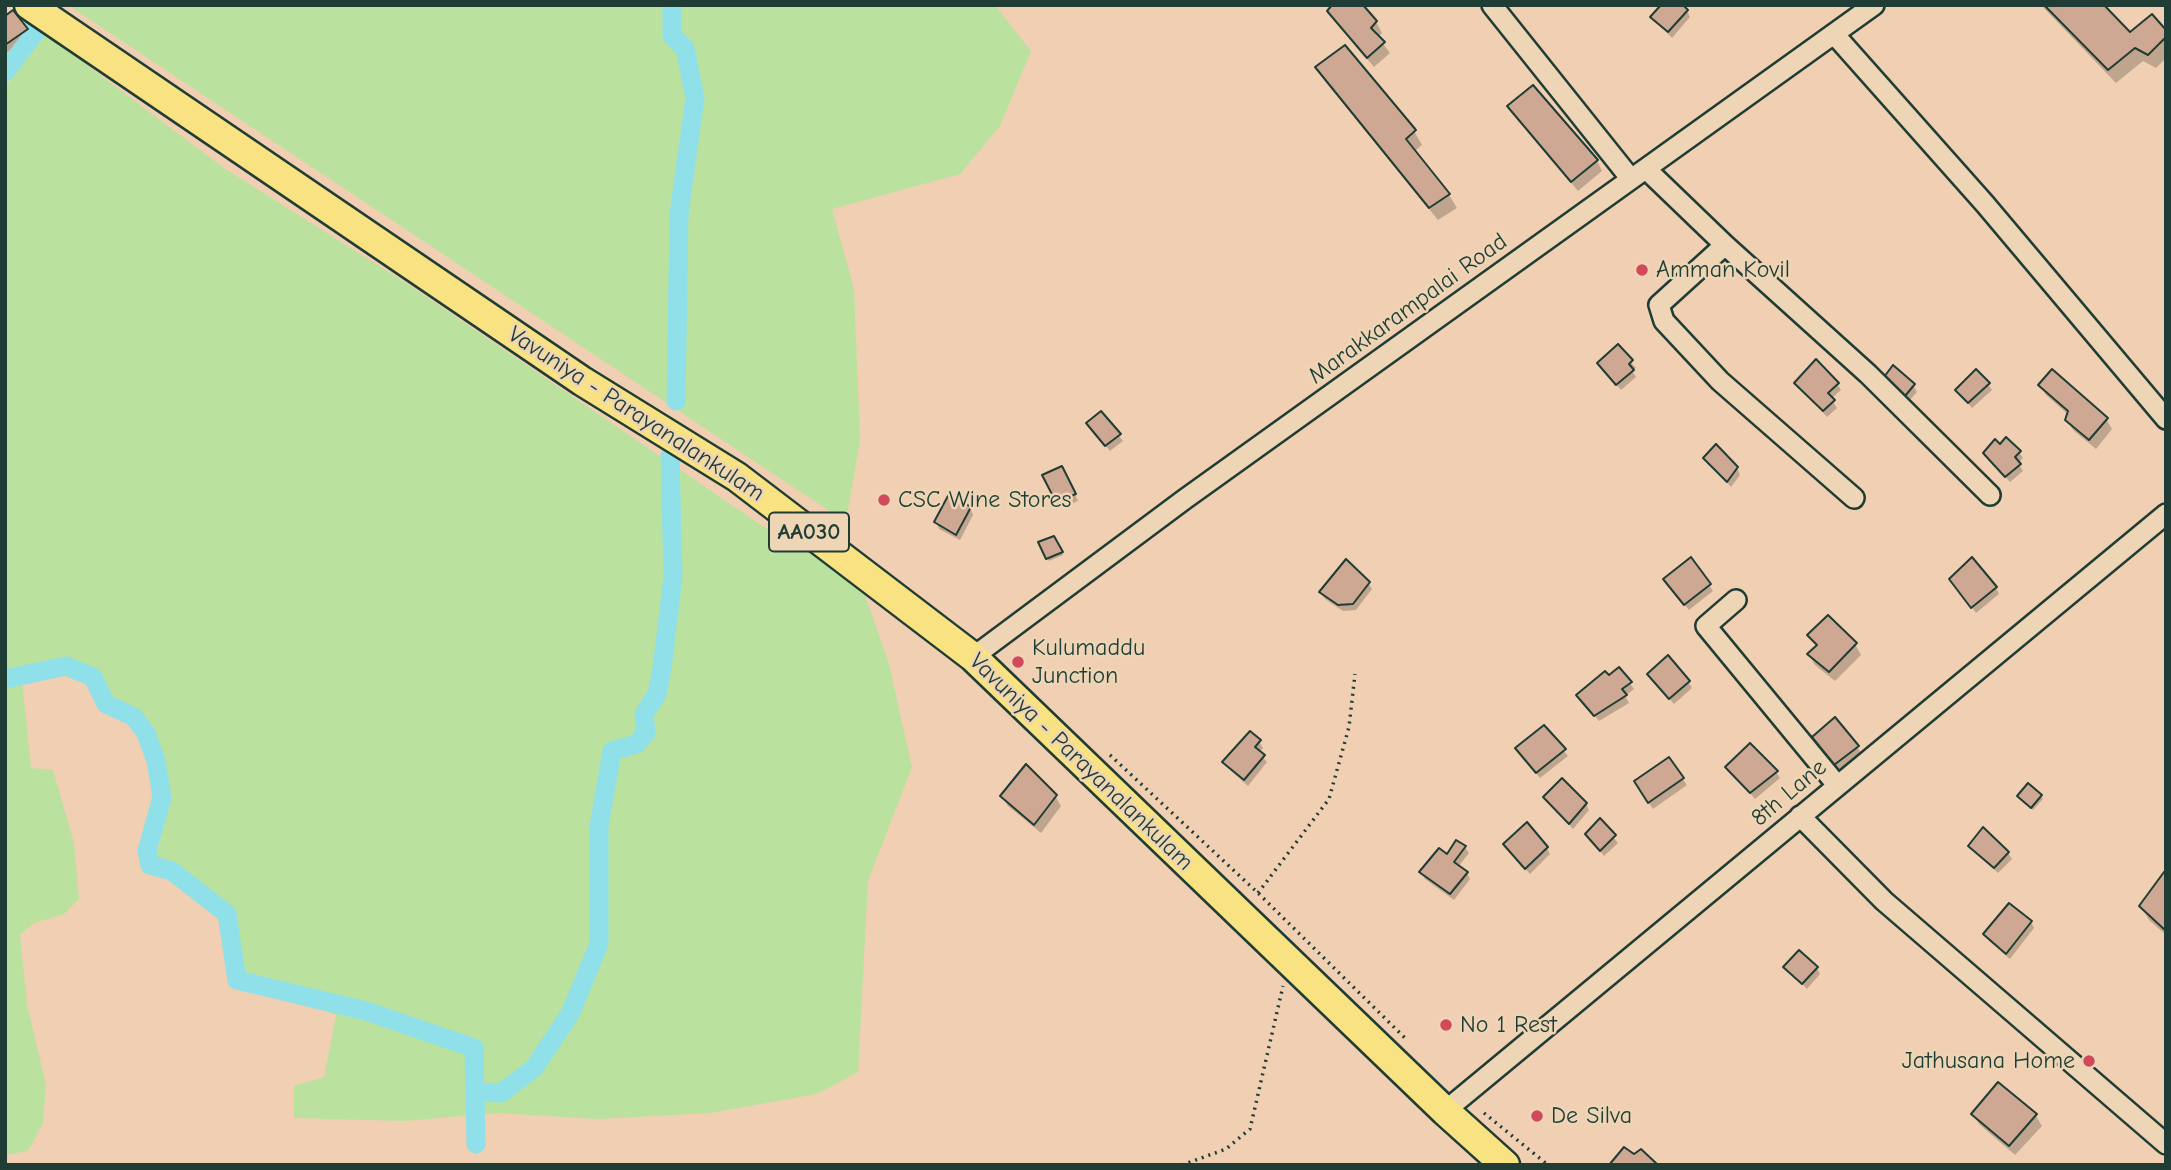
<!DOCTYPE html>
<html>
<head>
<meta charset="utf-8">
<style>
  body { margin:0 }
  #map { position:relative; width:2171px; height:1170px; overflow:hidden; background:#f0cfb2; font-family:"Comic Neue",sans-serif }
  canvas { display:block }
  .frame { position:absolute; inset:0; border:7px solid #1f3d34; pointer-events:none }
</style>
</head>
<body>
<div id="map">
<canvas width="2171" height="1170"></canvas>
<div class="frame"></div>
</div>
<script>
const ctx = document.querySelector('canvas').getContext('2d');
ctx.lineJoin = 'round';
function fill(path, color) {
  ctx.fillStyle = color;
  ctx.fill(path, 'evenodd');
}
function poly(rows) {
  const path = new Path2D();
  for (const r of rows) {
    path.moveTo(r[0], r[1]);
    for (let i = 2; i < r.length; i += 2) path.lineTo(r[i], r[i + 1]);
  }
  return path;
}
function strokePath(path, color, width, dash) {
  ctx.strokeStyle = color;
  ctx.lineWidth = width;
  ctx.lineCap = dash ? 'butt' : 'round';
  ctx.setLineDash(dash || []);
  ctx.stroke(path);
}
function drawText(font, color, halo, rows, align = 'center') {
  ctx.font = font + ' "Comic Neue",sans-serif';
  ctx.lineWidth = 5;
  ctx.setLineDash([]);
  ctx.textBaseline = 'middle';
  ctx.strokeStyle = halo;
  ctx.fillStyle = color;
  for (const [text, x, y, turn = 0] of rows) {
    ctx.save();
    ctx.translate(x, y);
    ctx.rotate((+turn || 0) * Math.PI / 180);
    ctx.textAlign = isNaN(turn) ? turn : align;
    if (halo) ctx.strokeText(text, 0, 0);
    ctx.fillText(text, 0, 0);
    ctx.restore();
  }
}
fill(poly([
  [68,5,995,5,1031,51,1000,126,960,174,832,209,854,289,860,440,846,522],
  [43,32,224,168,409,285,758,523,861,584,889,664,912,767,868,881,858,1072,817,1094,710,1113,598,1119,497,1113,405,1121,294,1118,294,1086,324,1077,336,1015,242,976,230,909,185,872,156,860,166,807,165,771,153,737,133,708,110,698,67,663,21,671,31,768,53,770,74,843,79,899,64,914,34,923,20,935,27,1004,46,1085,43,1123,28,1151,5,1155,5,88]
]), '#bae29e');
fill(poly([
  [1361,5,1376,22,1382,33,1378,37,1390,53,1374,67,1335,21,1329,11],
  [2041,5,2102,5,2130,34,2166,33,2166,58,2156,68,2143,61,2116,83],
  [1687,11,1690,17,1672,38,1652,17],
  [5,18,27,30,30,36,5,54],
  [1345,48,1414,131,1422,145,1414,152,1449,195,1457,208,1438,220,1325,81,1318,67],
  [1509,106,1597,161,1602,171,1578,191,1515,116],
  [1617,347,1636,368,1632,371,1636,377,1621,390,1603,369],
  [1796,383,1837,384,1841,390,1831,399,1837,408,1827,417],
  [1890,383,1913,385,1917,392,1909,401],
  [1988,384,1992,390,1972,408,1957,390],
  [2040,385,2106,419,2112,429,2096,449,2073,430,2067,420,2069,415,2046,395],
  [1101,413,1123,441,1110,451,1092,430],
  [2001,447,2019,452,2023,458,2018,463,2023,471,2010,482,1989,459],
  [1705,458,1737,468,1740,475,1731,487],
  [1065,474,1078,501,1061,508,1044,476],
  [970,508,973,515,960,540,939,529,936,522],
  [1054,538,1063,555,1049,561,1040,543],
  [1368,583,1372,589,1356,610,1343,611,1325,599,1321,593],
  [1668,585,1709,585,1713,591,1689,610],
  [1955,585,1996,588,1999,594,1976,613],
  [1809,635,1855,644,1861,655,1835,681,1815,665,1809,655,1817,647],
  [1619,669,1634,689,1625,696,1629,703,1599,721,1582,701],
  [1649,675,1688,682,1692,688,1674,704],
  [1544,727,1568,756,1540,778,1517,749],
  [1259,742,1263,748,1259,753,1267,762,1248,786,1228,768,1225,762],
  [1818,744,1857,747,1861,753,1839,770],
  [1668,759,1687,785,1653,809,1639,788],
  [1728,767,1776,772,1780,778,1755,799],
  [2028,785,2043,799,2033,810,2020,798],
  [1002,796,1055,796,1061,806,1041,833,1008,806],
  [1545,797,1586,804,1589,810,1573,829],
  [1600,820,1618,843,1604,856,1591,840],
  [1505,845,1547,848,1550,854,1530,874],
  [1970,846,2008,853,2012,859,1998,873,1974,852],
  [1465,847,1469,853,1458,867,1467,873,1470,879,1454,900,1425,879,1421,872],
  [2166,876,2166,935,2149,920,2141,906],
  [2031,922,2034,928,2010,959,1989,941,1986,934],
  [1786,967,1817,968,1820,974,1807,989],
  [1998,1085,2036,1116,2042,1126,2015,1155,1979,1124,1973,1114]
]), '#0003');
strokePath(poly([
  [672,5,672,36,685,48,695,98,679,214,676,401],
  [5,72,35,33,34,5],
  [5,679,66,666,93,677,106,704,134,717,146,733,156,761,162,797,147,851,150,865,172,871,227,914,237,980,366,1011,474,1048,476,1144],
  [476,1092,501,1093,534,1068,570,1014,599,944,599,826,612,751,636,744,646,733,644,714,657,694,662,668,673,577,670,456]
]), '#8fe0e8', 19);
const building = poly([
  [1332,5,1363,5,1377,21,1371,28,1385,42,1367,58,1327,11,1332,5],
  [1661,5,1683,5,1688,10,1668,32,1650,17,1661,5],
  [2044,5,2104,5,2130,32,2152,14,2166,30,2166,37,2148,55,2135,48,2108,70,2044,5],
  [13,10,28,29,5,45,5,16,13,10],
  [1345,45,1416,130,1406,139,1450,194,1429,208,1315,67,1345,45],
  [1533,85,1598,160,1571,182,1507,106,1533,85],
  [1618,344,1633,360,1629,364,1634,370,1616,385,1597,363,1618,344],
  [1816,359,1839,383,1828,393,1835,400,1823,411,1794,383,1816,359],
  [1893,365,1915,384,1905,396,1884,377,1893,365],
  [1976,369,1990,383,1968,403,1955,390,1976,369],
  [2052,369,2108,418,2089,440,2065,420,2068,411,2038,385,2052,369],
  [1101,411,1121,434,1105,446,1086,423,1101,411],
  [2006,437,2021,451,2015,457,2021,464,2005,477,1983,453,1995,439,2000,444,2006,437],
  [1716,444,1738,467,1727,482,1703,458,1716,444],
  [1062,466,1076,494,1056,502,1042,475,1062,466],
  [949,494,971,507,956,535,934,522,949,494],
  [1054,536,1063,552,1046,559,1038,542,1054,536],
  [1691,557,1711,584,1684,605,1663,579,1691,557],
  [1972,557,1997,587,1971,608,1949,579,1972,557],
  [1346,559,1370,582,1353,604,1338,605,1319,592,1346,559],
  [1828,615,1857,643,1829,672,1807,654,1817,645,1807,635,1828,615],
  [1668,655,1690,681,1669,699,1647,674,1668,655],
  [1619,667,1632,682,1622,689,1627,695,1594,716,1576,695,1605,671,1609,675,1619,667],
  [1835,717,1859,746,1834,765,1812,737,1835,717],
  [1544,725,1566,749,1536,773,1515,748,1544,725],
  [1250,731,1261,740,1255,747,1265,755,1244,780,1222,762,1250,731],
  [1750,743,1778,771,1750,793,1725,767,1750,743],
  [1669,757,1684,778,1648,803,1634,781,1669,757],
  [1026,764,1057,795,1034,825,1000,796,1026,764],
  [1562,778,1587,803,1569,824,1543,797,1562,778],
  [2028,783,2042,795,2031,808,2017,796,2028,783],
  [1600,818,1616,835,1600,851,1585,834,1600,818],
  [1527,822,1548,847,1525,869,1503,844,1527,822],
  [1983,827,2009,852,1994,868,1968,846,1983,827],
  [1456,840,1466,846,1454,862,1468,872,1450,894,1419,872,1439,848,1447,854,1456,840],
  [2164,872,2166,874,2166,931,2139,906,2164,872],
  [2009,903,2032,921,2006,954,1983,934,2009,903],
  [1799,950,1818,967,1802,984,1783,967,1799,950],
  [1998,1082,2037,1114,2009,1146,1971,1114,1998,1082],
  [1624,1147,1634,1154,1641,1149,1658,1165,1609,1165,1624,1147]
]);
fill(building, '#cea892');
strokePath(building, '#1f3d34', 2);
const minor = poly([
  [1492,5,1631,179],
  [1834,34,1985,204,2166,419],
  [1646,169,1725,245,1868,374,1990,495],
  [1725,245,1659,305,1664,321,1720,381,1854,498],
  [1736,600,1706,626,1837,785],
  [973,657,1185,499,1874,5],
  [1800,816,1884,901,2166,1144],
  [1445,1111,2166,514]
]);
const highway = poly([
  [29,5,582,381,737,477,973,657,1445,1111,1505,1165]
]);
strokePath(minor, '#1f3d34', 24);
strokePath(highway, '#1f3d34', 33);
strokePath(poly([
  [1110,755,1258,893,1405,1038],
  [1258,893,1329,799,1349,727,1355,674],
  [1484,1113,1548,1165],
  [1182,1165,1226,1149,1250,1129,1283,986]
]), '#1f3d34', 3.5, [2, 5]);
strokePath(minor, '#eed5b6', 19);
strokePath(highway, '#f8e281', 28);
for (const [x, y, r, color] of [
  [1642,270,7,"#d1495b"],
  [884,500,7,"#d1495b"],
  [1018,662,7,"#d1495b"],
  [1446,1025,7,"#d1495b"],
  [2089,1061,7,"#d1495b"],
  [1537,1116,7,"#d1495b"]
]) {
  const dot = new Path2D();
  dot.arc(x, y, r, 0, 2 * Math.PI);
  ctx.fillStyle = color;
  ctx.fill(dot);
  strokePath(dot, '#eed5b6', 2.5);
}
for (const [x, y, w] of [
  [809,532,80]
]) {
  const box = new Path2D();
  box.roundRect(x - w / 2, y - 19.5, w, 39, 5);
  ctx.fillStyle = '#eed5b6';
  ctx.fill(box);
  strokePath(box, '#1f3d34', 2);
}
drawText('bold 23px', '#1f3d34', null, [
  ["AA030",809,532]
]);
drawText('24px', '#1f3d34', '#eed5b6', [
  ["Amman Kovil",1656,270],
  ["CSC Wine Stores",898,500],
  ["Kulumaddu",1032,648],
  ["Junction",1032,676],
  ["No 1 Rest",1460,1025],
  ["Jathusana Home",2075,1061,"right"],
  ["De Silva",1551,1116]
], 'left');
drawText('24px', '#1f3d34', '#eed5b6', [
  ["Marakkarampalai Road",1408,309,-36],
  ["Vavuniya - Parayanalankulam",636,414,33],
  ["Vavuniya - Parayanalankulam",1081,762,44],
  ["8th Lane",1789,793,-40]
]);
</script>
</body>
</html>
